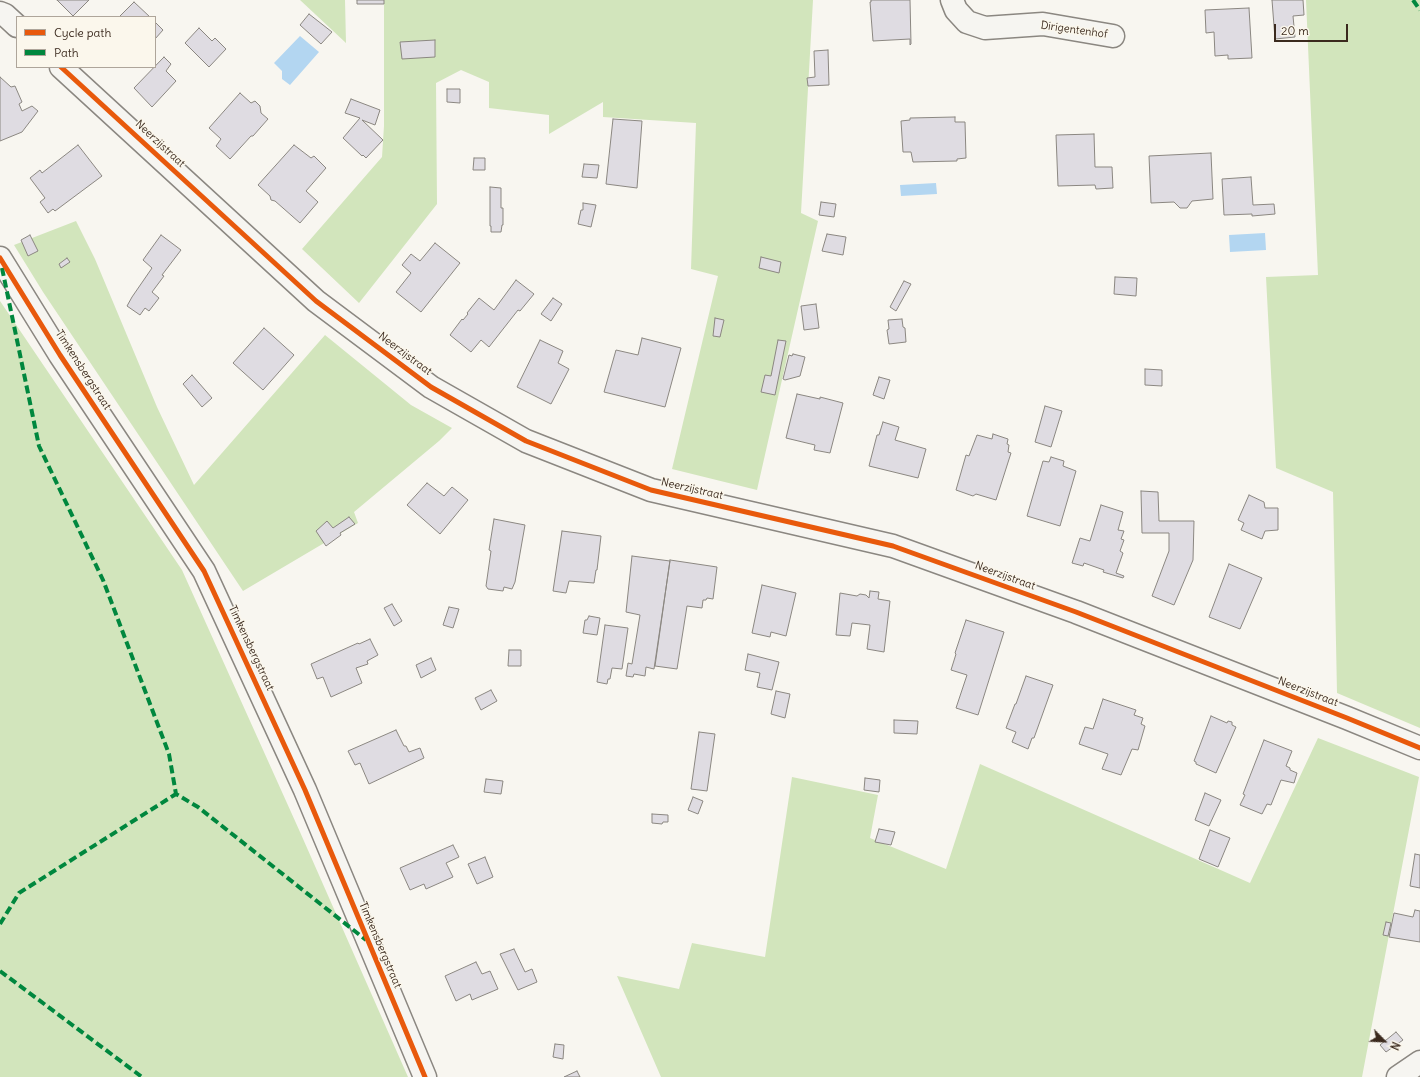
<!DOCTYPE html>
<html>
<head>
<meta charset="utf-8">
<style>
  body { margin:0 }
  #map { position:relative; width:1420px; height:1077px; overflow:hidden; background:#f8f6f0; font-family:Delius,sans-serif }
  canvas { display:block }
  .legend { position:absolute; left:16px; top:16px; width:140px; height:52px; box-sizing:border-box; background:#fbf7ec; border:1px solid #aea59a; margin:0; padding:5px 7px; list-style:none; font-size:12px; color:#3b2a1e }
  .legend li { display:flex; align-items:center; gap:8px; height:20px }
  .legend b { width:20px; border:1px solid #aea59a }
  .north { position:absolute; left:1364px; top:1021px; width:40px; height:40px; -webkit-text-stroke:3px #fbf7ec; paint-order:stroke; rotate:114deg; font-size:11px; font-weight:700; line-height:16px; text-align:center; color:#3b2a1e }
  .north::after { content:''; display:block; margin:auto; width:14px; height:18px; background:#3b2a1e; clip-path:polygon(50% 0,100% 100%,50% 72%,0 100%) }
  .scale { position:absolute; left:1274px; top:24px; width:74px; height:18px; box-sizing:border-box; border:2px solid #3b2a1e; border-top:0; padding-left:5px; font-size:12px; line-height:14px; white-space:nowrap; color:#3b2a1e; -webkit-text-stroke:3px #fbf7ec; paint-order:stroke }
</style>
</head>
<body>
<div id="map">
<canvas width="1420" height="1077"></canvas>
<ul class="legend">
<li><b style="height:5px;background:#e8590c"></b>Cycle path</li>
<li><b style="height:5px;background:#00873e"></b>Path</li>
</ul>
<div class="north">N</div>
<div class="scale">20 m</div>
</div>
<script>
const ctx = document.querySelector('canvas').getContext('2d');
ctx.lineJoin = 'round';
function fill(path, color) {
  ctx.fillStyle = color;
  ctx.fill(path, 'evenodd');
}
function poly(rows) {
  const path = new Path2D();
  for (const r of rows) {
    path.moveTo(r[0], r[1]);
    for (let i = 2; i < r.length; i += 2) path.lineTo(r[i], r[i + 1]);
  }
  return path;
}
function strokePath(path, color, width, dash) {
  ctx.strokeStyle = color;
  ctx.lineWidth = width;
  ctx.lineCap = dash ? 'butt' : 'round';
  ctx.setLineDash(dash || []);
  ctx.stroke(path);
}
function drawText(font, color, halo, rows, align = 'center') {
  ctx.font = font + ' Delius,sans-serif';
  ctx.lineWidth = 3;
  ctx.setLineDash([]);
  ctx.textBaseline = 'middle';
  ctx.strokeStyle = halo;
  ctx.fillStyle = color;
  for (const [text, x, y, turn = 0] of rows) {
    ctx.save();
    ctx.translate(x, y);
    ctx.rotate((+turn || 0) * Math.PI / 180);
    ctx.textAlign = isNaN(turn) ? turn : align;
    if (halo) ctx.strokeText(text, 0, 0);
    ctx.fillText(text, 0, 0);
    ctx.restore();
  }
}
fill(poly([
  [300,0,345,0,346,43],
  [384,0,813,0,801,213,818,221,757,490,672,469,718,276,691,269,696,123,603,117,603,102,549,134,549,115,489,108,489,82,461,70,436,83,437,204,359,303,302,249,382,157,384,126],
  [1306,0,1420,0,1420,728,1337,693,1333,492,1276,468,1266,277,1318,275],
  [76,221,95,259,157,407,194,485,325,335,411,405,452,428,439,441,354,512,358,523,243,591,43,292,14,245],
  [0,301,182,570,300,832,408,1077,0,1077],
  [1318,738,1419,777,1362,1077,661,1077,617,976,679,989,692,943,765,957,792,777,878,795,870,838,946,869,980,764,1250,883]
]), '#d2e5bc');
fill(poly([
  [300,36,319,52,290,85,282,79,282,71,274,63],
  [936,183,937,194,901,196,900,185],
  [1265,233,1266,250,1230,252,1229,235]
]), '#b3d6f1');
const building = poly([
  [57,0,89,0,73,16,57,0],
  [357,0,384,0,384,4,357,4,357,0],
  [871,0,910,0,911,44,910,45,910,39,873,41,870,2,871,2,871,0],
  [1272,0,1303,0,1304,15,1293,16,1295,37,1275,39,1272,0],
  [134,2,150,17,119,17,134,2],
  [1249,8,1252,58,1228,59,1228,55,1215,56,1214,32,1206,33,1205,10,1249,8],
  [309,14,332,32,321,44,300,25,309,14],
  [155,22,163,30,155,39,155,22],
  [199,28,212,41,215,38,226,49,209,67,185,43,199,28],
  [435,40,435,57,402,59,400,42,435,40],
  [828,50,829,85,808,86,807,78,815,77,814,51,828,50],
  [164,57,171,64,166,71,176,81,152,107,134,88,164,57],
  [0,77,11,87,15,86,22,102,19,104,22,111,32,106,38,111,22,132,0,141,0,77],
  [447,89,460,89,460,103,447,102,447,89],
  [240,93,251,103,255,101,260,106,261,113,268,119,253,136,251,136,230,159,216,146,221,139,209,128,240,93],
  [351,99,380,110,375,125,362,120,383,140,366,158,363,155,362,156,343,138,360,118,345,113,351,99],
  [955,117,955,122,965,122,966,158,957,159,957,161,913,162,911,152,903,152,901,121,910,120,910,118,955,117],
  [613,119,642,121,637,188,606,184,613,119],
  [1094,134,1095,167,1112,167,1113,188,1096,189,1095,185,1058,186,1056,135,1094,134],
  [78,145,102,176,55,211,53,209,48,213,40,202,45,198,30,178,40,170,42,173,78,145],
  [294,145,311,158,314,156,326,168,306,191,318,202,300,223,275,201,271,200,270,196,258,185,294,145],
  [1211,153,1213,199,1192,201,1187,208,1180,208,1174,202,1151,203,1149,156,1211,153],
  [474,158,485,158,485,170,473,170,474,158],
  [584,164,599,165,597,178,582,177,584,164],
  [1251,177,1253,205,1274,204,1275,214,1252,216,1252,214,1224,215,1222,179,1251,177],
  [490,187,501,188,501,208,503,208,503,225,502,225,501,232,491,232,491,226,490,226,490,187],
  [821,202,836,204,834,217,819,215,821,202],
  [583,203,596,205,591,227,578,224,581,210,583,210,583,203],
  [827,234,846,237,843,255,822,251,827,234],
  [30,235,38,251,28,256,21,240,30,235],
  [161,235,181,250,162,275,164,276,152,292,159,298,149,311,145,308,140,315,127,306,132,297,152,268,143,260,161,235],
  [435,243,460,263,421,312,396,292,411,273,402,265,411,254,420,261,435,243],
  [761,257,781,262,779,273,759,268,761,257],
  [67,258,70,262,61,268,59,264,67,258],
  [1115,277,1137,278,1136,296,1114,294,1115,277],
  [516,280,534,294,520,311,518,310,489,347,481,340,471,352,450,335,462,319,463,320,468,314,467,313,479,298,494,310,516,280],
  [904,281,911,284,896,311,890,307,904,281],
  [553,298,562,304,551,321,541,314,553,298],
  [816,304,819,328,804,330,801,306,816,304],
  [715,318,724,320,720,337,713,336,715,318],
  [902,319,903,327,905,328,906,342,889,344,887,330,889,329,888,320,902,319],
  [264,328,294,355,263,390,233,363,264,328],
  [642,338,681,348,665,407,604,392,616,350,638,355,642,338],
  [540,340,563,351,558,363,569,369,551,404,517,387,540,340],
  [778,340,786,341,775,395,761,392,765,375,771,376,778,340],
  [793,354,805,357,800,376,785,380,783,379,789,355,792,356,793,354],
  [1145,369,1162,370,1162,386,1145,385,1145,369],
  [192,375,212,398,202,407,183,384,192,375],
  [879,377,890,380,884,399,873,395,879,377],
  [797,394,820,399,820,397,843,403,830,453,814,450,815,445,786,438,797,394],
  [1045,406,1062,411,1051,447,1035,442,1045,406],
  [883,422,899,427,895,440,926,449,918,478,869,466,877,435,879,435,883,422],
  [993,434,1008,439,1007,444,1009,445,1008,452,1011,453,996,500,976,494,973,496,956,490,966,455,969,456,977,435,992,439,993,434],
  [1051,457,1064,461,1063,466,1076,471,1060,526,1027,516,1043,461,1049,462,1051,457],
  [427,483,444,496,452,487,468,500,440,534,407,505,427,483],
  [1141,491,1158,492,1159,521,1194,521,1193,560,1174,605,1152,596,1169,551,1169,533,1142,533,1141,491],
  [1249,495,1264,502,1265,508,1278,508,1278,530,1265,531,1262,539,1241,530,1244,523,1238,520,1249,495],
  [1101,505,1123,512,1118,530,1124,531,1121,539,1124,540,1120,551,1123,553,1116,573,1124,576,1123,578,1103,572,1104,570,1084,563,1083,566,1072,563,1080,538,1090,541,1101,505],
  [349,517,355,524,340,533,341,535,326,546,316,531,327,521,333,528,349,517],
  [494,519,525,525,515,582,512,589,504,587,503,591,488,589,486,586,491,551,489,550,494,519],
  [562,531,601,536,597,570,596,570,594,583,569,581,566,593,553,591,562,531],
  [632,556,670,561,654,669,646,667,645,676,634,674,633,677,626,676,628,663,632,664,640,615,626,612,632,556],
  [670,560,717,567,713,599,707,598,706,600,703,600,702,608,687,606,677,669,655,666,670,560],
  [1229,564,1262,578,1240,629,1209,617,1229,564],
  [762,585,796,593,786,636,771,632,770,637,752,633,762,585],
  [870,591,879,592,878,599,890,601,884,652,867,649,870,625,852,623,850,636,836,635,840,593,857,596,860,594,866,595,869,598,870,591],
  [392,604,402,621,394,626,384,608,392,604],
  [449,607,459,609,453,628,443,625,449,607],
  [589,616,600,618,597,635,583,633,585,620,587,620,589,616],
  [966,620,1004,632,978,715,956,708,967,675,951,670,956,654,955,653,966,620],
  [605,625,628,628,622,669,612,668,610,679,608,679,607,684,597,682,605,625],
  [370,639,378,655,367,661,368,664,356,668,362,683,331,697,323,677,317,679,311,664,358,643,359,644,370,639],
  [509,650,521,650,521,666,508,666,509,650],
  [748,654,779,662,772,690,757,687,760,673,745,670,748,654],
  [431,658,436,670,421,678,416,665,431,658],
  [1026,676,1053,685,1034,738,1032,738,1028,749,1012,742,1016,732,1006,728,1015,704,1016,704,1026,676],
  [491,690,497,701,481,710,475,698,491,690],
  [776,691,790,694,785,718,771,714,776,691],
  [1103,699,1136,710,1134,715,1143,718,1141,724,1145,726,1138,750,1132,749,1121,775,1102,769,1108,754,1079,744,1085,727,1093,729,1103,699],
  [1211,716,1227,723,1228,721,1232,722,1232,725,1236,727,1216,773,1196,764,1196,762,1194,761,1211,716],
  [894,720,918,721,917,734,894,733,894,720],
  [396,730,404,746,406,746,409,752,420,748,424,758,369,784,360,763,355,765,348,751,396,730],
  [699,732,715,734,707,791,691,789,699,732],
  [1264,740,1292,751,1286,766,1290,768,1290,770,1297,773,1294,783,1281,780,1271,805,1267,804,1262,814,1240,805,1245,795,1243,794,1264,740],
  [865,778,880,780,879,792,864,790,865,778],
  [486,779,503,781,501,794,484,792,486,779],
  [1205,793,1221,800,1209,826,1195,820,1205,793],
  [693,797,703,801,698,814,688,810,693,797],
  [652,814,668,815,668,822,663,822,662,824,652,823,652,814],
  [879,829,895,832,891,845,875,842,879,829],
  [1210,830,1230,838,1218,867,1199,859,1210,830],
  [453,845,459,857,446,863,453,877,426,889,424,884,410,890,400,868,453,845],
  [1415,854,1420,855,1420,888,1410,886,1415,854],
  [485,857,493,877,477,884,468,864,485,857],
  [1415,910,1420,911,1420,942,1389,937,1394,913,1413,917,1415,910],
  [1386,922,1391,923,1388,936,1383,935,1386,922],
  [514,949,525,972,532,969,537,982,518,990,500,954,514,949],
  [476,962,482,974,490,971,498,989,472,1000,470,994,456,1001,445,976,476,962],
  [1396,1032,1403,1040,1386,1052,1380,1045,1396,1032],
  [555,1044,564,1045,563,1059,553,1057,555,1044],
  [577,1071,580,1077,564,1077,577,1071]
]);
fill(building, '#dfdce2');
strokePath(building, '#8b8781', 1);
const minor = poly([
  [952,0,956,10,967,22,985,28,1043,24,1113,36],
  [0,13,5,15,17,26],
  [61,67,316,301,431,387,526,441,651,490,893,546,1076,612,1347,718,1420,748],
  [0,258,60,355,204,571,305,790,425,1077],
  [1398,1077,1420,1062]
]);
strokePath(minor, '#8b8781', 25);
strokePath(minor, '#f6f5f1', 22);
strokePath(poly([
  [1413,0,1420,10],
  [2,268,39,446,103,580,169,754,176,794,198,807,366,940],
  [0,924,19,893,176,794],
  [0,971,142,1077]
]), '#00873e', 4, [8, 4]);
strokePath(poly([
  [61,67,316,301,431,387,526,441,651,490,893,546,1076,612,1347,718,1420,748],
  [0,258,60,355,204,571,305,790,425,1077]
]), '#e8590c', 5);
drawText('11px', '#3b2a1e', '#fbf7ec', [
  ["Dirigentenhof",1074,30,8],
  ["Neerzijstraat",160,144,43],
  ["Neerzijstraat",405,354,37],
  ["Timkensbergstraat",83,370,57],
  ["Neerzijstraat",692,489,13],
  ["Neerzijstraat",1005,576,20],
  ["Timkensbergstraat",251,648,65],
  ["Neerzijstraat",1308,692,21],
  ["Timkensbergstraat",380,945,67]
]);
</script>
</body>
</html>
